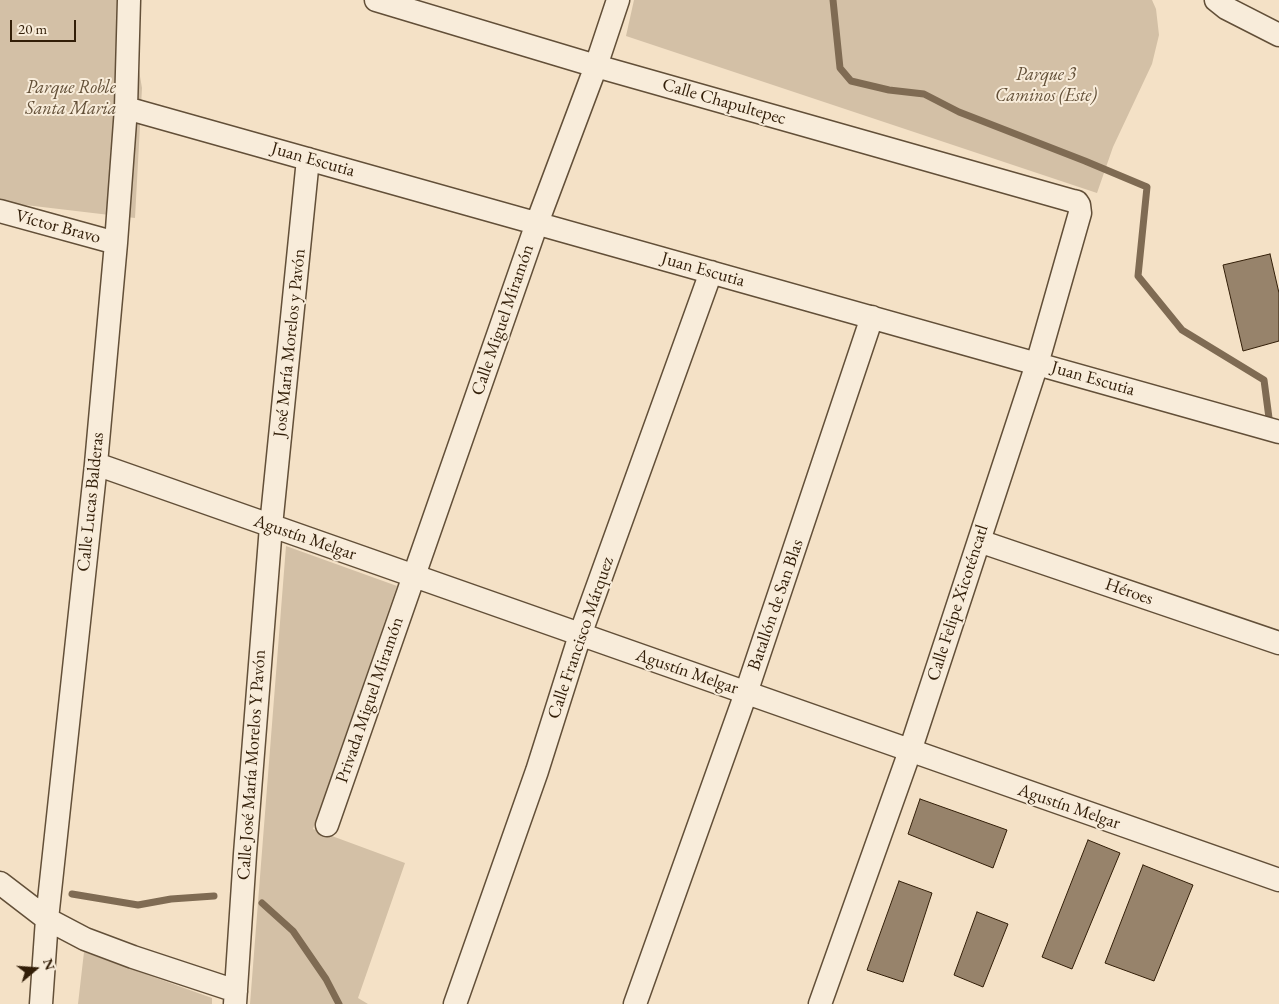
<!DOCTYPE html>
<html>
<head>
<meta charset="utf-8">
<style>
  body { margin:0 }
  #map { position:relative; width:1279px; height:1004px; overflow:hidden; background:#f4e1c6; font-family:"EB Garamond",serif }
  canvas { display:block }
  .north { position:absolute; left:10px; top:944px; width:50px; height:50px; -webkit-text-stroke:4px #f8ecda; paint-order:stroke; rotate:72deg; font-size:14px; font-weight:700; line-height:20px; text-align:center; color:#321e08 }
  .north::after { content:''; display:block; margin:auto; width:18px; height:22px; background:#321e08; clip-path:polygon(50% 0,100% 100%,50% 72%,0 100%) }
  .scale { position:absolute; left:10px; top:20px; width:66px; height:22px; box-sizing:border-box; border:2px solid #321e08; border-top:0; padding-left:6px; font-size:15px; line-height:18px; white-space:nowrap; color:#321e08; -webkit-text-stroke:4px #f8ecda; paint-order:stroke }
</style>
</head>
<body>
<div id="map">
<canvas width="1279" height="1004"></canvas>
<div class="north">N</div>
<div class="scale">20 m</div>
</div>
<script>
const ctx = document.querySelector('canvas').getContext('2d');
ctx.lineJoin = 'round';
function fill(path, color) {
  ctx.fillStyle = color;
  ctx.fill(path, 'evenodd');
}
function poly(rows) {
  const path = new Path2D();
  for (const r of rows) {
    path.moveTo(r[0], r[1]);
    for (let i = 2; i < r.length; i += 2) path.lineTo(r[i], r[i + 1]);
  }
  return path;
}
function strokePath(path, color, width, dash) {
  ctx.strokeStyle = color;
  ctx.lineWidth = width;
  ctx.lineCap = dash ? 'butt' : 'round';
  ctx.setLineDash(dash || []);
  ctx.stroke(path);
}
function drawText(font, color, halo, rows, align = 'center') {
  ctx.font = font + ' "EB Garamond",serif';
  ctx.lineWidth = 4;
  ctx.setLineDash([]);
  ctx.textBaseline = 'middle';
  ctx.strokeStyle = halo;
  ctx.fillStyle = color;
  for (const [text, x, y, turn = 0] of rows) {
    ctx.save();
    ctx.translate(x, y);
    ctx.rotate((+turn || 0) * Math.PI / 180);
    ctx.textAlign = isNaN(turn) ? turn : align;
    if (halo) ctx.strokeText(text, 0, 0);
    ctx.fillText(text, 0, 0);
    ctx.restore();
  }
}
fill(poly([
  [0,0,127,0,142,88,135,218,0,202],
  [634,0,1152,0,1156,9,1159,35,1152,64,1113,147,1097,193,626,36],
  [286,546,397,586,313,829,405,863,358,998,368,1004,250,1004],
  [84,952,212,998,212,1004,78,1004]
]), '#d3c0a6');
strokePath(poly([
  [833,0,840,68,851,81,889,90,924,94,959,112,1085,161,1147,187,1138,276,1182,330,1264,380,1269,418],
  [72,894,138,905,171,899,214,896],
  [262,903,293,931,326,979,339,1004]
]), '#7f6b53', 7);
const building = poly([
  [1270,254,1279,293,1279,341,1243,351,1223,265,1270,254],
  [920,799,1007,830,993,868,908,834,920,799],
  [1088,840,1120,853,1072,969,1042,957,1088,840],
  [1143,865,1193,885,1154,981,1105,963,1143,865],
  [899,881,932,893,903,982,867,970,899,881],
  [977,912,1008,924,983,987,954,975,977,912]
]);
fill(building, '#97836b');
strokePath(building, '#321e08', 1);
const minor = poly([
  [376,0,596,66,1073,201,1077,202,1079,205,1080,213,1037,364,910,751,820,1004],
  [1216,0,1226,8,1279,35],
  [126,108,1279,432],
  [0,211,116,243],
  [96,464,1279,880],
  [979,541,1279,643],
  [327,825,537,223,596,66,618,0],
  [0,883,47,919,85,939,133,957,236,991],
  [41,1004,47,919,96,464,116,243,126,108,129,0],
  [235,1004,245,854,271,526,308,159],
  [455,1004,537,771,580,635,711,272],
  [635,1004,746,693,872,317]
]);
strokePath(minor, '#624f38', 25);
strokePath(minor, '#f8ecda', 22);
drawText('italic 18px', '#624f37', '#f8ecda', [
  ["Parque 3",1046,75],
  ["Caminos (Este)",1046,96],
  ["Parque Roble",71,88],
  ["Santa Maria",71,109]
]);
drawText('18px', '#321e08', '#f8ecda', [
  ["Calle Chapultepec",724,102,16],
  ["Juan Escutia",313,160,16],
  ["Víctor Bravo",58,227,15],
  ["Juan Escutia",703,270,16],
  ["Calle Miguel Miramón",503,320,-71],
  ["José María Morelos y Pavón",290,343,-84],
  ["Juan Escutia",1093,379,16],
  ["Calle Lucas Balderas",91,502,-84],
  ["Agustín Melgar",305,538,19],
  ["Héroes",1129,592,19],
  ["Calle Felipe Xicoténcatl",958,603,-72],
  ["Batallón de San Blas",776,605,-71],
  ["Calle Francisco Márquez",581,638,-71],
  ["Agustín Melgar",687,672,19],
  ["Privada Miguel Miramón",370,700,-71],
  ["Calle José María Morelos Y Pavón",252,765,-86],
  ["Agustín Melgar",1069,807,19]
]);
</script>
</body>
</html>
